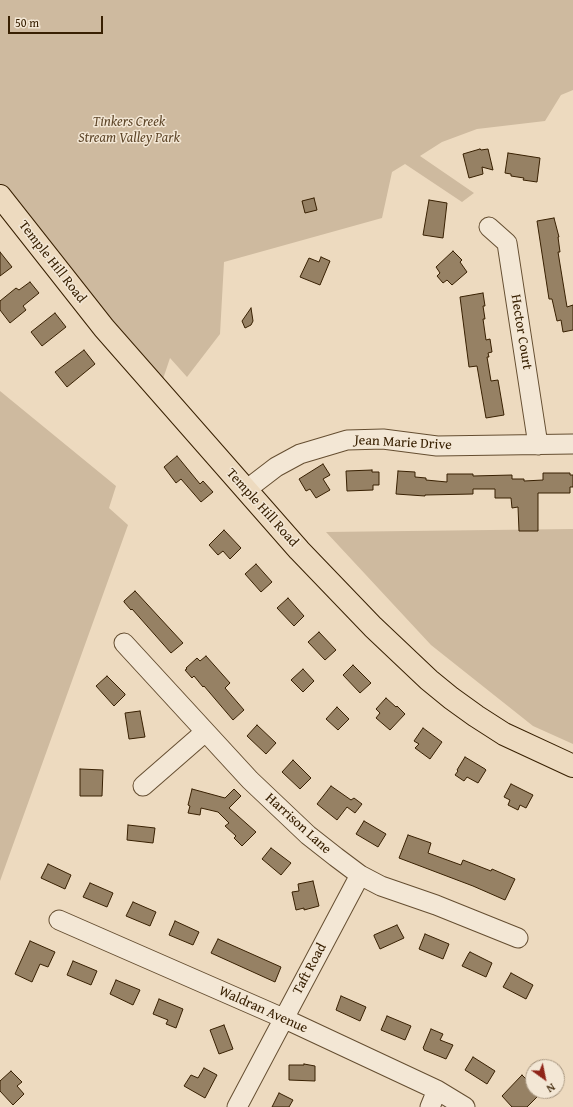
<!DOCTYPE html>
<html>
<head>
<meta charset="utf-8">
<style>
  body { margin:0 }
  #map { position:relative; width:573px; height:1107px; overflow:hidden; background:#eddabf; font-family:"Gentium Book Plus",serif }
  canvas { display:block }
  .north { position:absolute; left:525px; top:1059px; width:40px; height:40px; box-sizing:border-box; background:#f3e7d5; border:1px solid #a89781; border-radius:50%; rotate:147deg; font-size:11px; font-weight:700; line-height:16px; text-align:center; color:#382002 }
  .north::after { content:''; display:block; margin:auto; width:14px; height:18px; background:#8f2418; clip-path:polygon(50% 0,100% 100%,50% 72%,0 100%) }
  .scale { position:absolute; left:8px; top:16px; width:95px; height:18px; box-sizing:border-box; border:2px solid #382002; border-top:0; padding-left:5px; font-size:12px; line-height:14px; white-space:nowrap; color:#382002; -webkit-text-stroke:3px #f3e7d5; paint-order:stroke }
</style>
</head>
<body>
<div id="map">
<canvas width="573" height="1107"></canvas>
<div class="north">N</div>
<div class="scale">50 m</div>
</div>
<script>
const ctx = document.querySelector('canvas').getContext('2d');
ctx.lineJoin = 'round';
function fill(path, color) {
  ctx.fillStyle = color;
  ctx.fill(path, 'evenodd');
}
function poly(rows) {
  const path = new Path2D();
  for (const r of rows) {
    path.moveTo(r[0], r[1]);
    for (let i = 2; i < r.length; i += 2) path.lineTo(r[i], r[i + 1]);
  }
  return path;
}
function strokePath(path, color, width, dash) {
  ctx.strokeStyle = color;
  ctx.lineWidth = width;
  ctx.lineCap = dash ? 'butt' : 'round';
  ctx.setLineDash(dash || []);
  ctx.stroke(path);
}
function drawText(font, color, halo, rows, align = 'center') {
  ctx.font = font + ' "Gentium Book Plus",serif';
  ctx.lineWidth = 3;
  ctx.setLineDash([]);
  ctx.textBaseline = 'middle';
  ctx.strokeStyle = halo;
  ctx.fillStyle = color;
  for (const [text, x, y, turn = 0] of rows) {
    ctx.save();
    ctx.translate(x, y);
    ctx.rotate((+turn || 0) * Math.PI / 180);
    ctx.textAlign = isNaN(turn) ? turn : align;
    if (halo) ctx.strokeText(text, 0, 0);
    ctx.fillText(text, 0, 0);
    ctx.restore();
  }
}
fill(poly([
  [0,0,573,0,573,90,561,95,545,121,477,129,442,142,420,156,474,193,462,202,405,164,392,172,382,218,224,262,220,334,187,377,170,358,163,379,118,336,0,190],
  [0,391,116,486,109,508,128,525,0,881],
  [573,529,573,744,533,726,431,645,326,532]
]), '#ceba9f');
const building = poly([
  [480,149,481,150,488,149,493,170,482,167,483,174,469,178,463,154,480,149],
  [508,153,540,158,537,182,523,180,524,178,511,176,511,174,505,173,508,153],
  [314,198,317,210,305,213,302,201,314,198],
  [429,200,447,203,443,238,423,235,429,200],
  [554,218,559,237,558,237,560,252,558,252,567,307,573,305,573,330,563,332,561,320,557,321,552,299,549,299,537,221,554,218],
  [453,251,462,260,460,262,467,272,452,285,447,280,443,283,437,276,440,273,436,267,453,251],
  [0,252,12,267,0,276,0,252],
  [321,257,330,261,320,285,300,277,309,258,319,262,321,257],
  [30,282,39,293,23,306,26,310,10,323,0,310,0,301,16,288,19,290,30,282],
  [483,293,485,306,483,306,485,319,483,319,486,340,490,339,492,352,488,353,489,357,487,357,491,381,498,380,504,415,486,418,477,366,469,367,460,297,483,293],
  [251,308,253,321,251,325,245,328,242,321,251,308],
  [55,313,66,327,42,346,31,332,55,313],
  [84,350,95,364,67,387,55,372,84,350],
  [177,456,200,484,203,481,213,492,201,502,181,479,176,483,164,467,177,456],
  [323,464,330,475,323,479,330,490,316,498,310,489,306,491,299,479,323,464],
  [372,470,372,472,379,472,379,485,373,485,373,490,347,491,346,471,372,470],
  [398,471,415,472,415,477,426,478,426,480,447,482,447,474,473,474,473,476,512,475,512,479,524,479,524,481,543,480,543,473,570,473,570,475,573,475,573,487,570,487,570,493,538,493,538,531,519,531,518,507,512,508,511,498,495,498,495,489,473,489,473,494,425,495,425,496,396,494,398,471],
  [224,530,241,548,230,559,223,551,218,555,209,545,224,530],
  [256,564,272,582,261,592,245,574,256,564],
  [135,591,183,643,171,653,132,609,131,610,124,602,124,601,135,591],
  [288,598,304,616,294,626,277,608,288,598],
  [319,632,336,650,325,660,308,642,319,632],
  [206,656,230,683,225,688,244,710,233,720,204,686,203,687,194,676,192,678,185,670,187,669,186,668,197,658,200,661,206,656],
  [353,665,371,683,360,693,343,675,353,665],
  [303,669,314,681,303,692,291,680,303,669],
  [107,676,125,694,125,695,114,706,96,686,107,676],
  [386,698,396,707,397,706,405,714,390,730,376,718,380,713,376,709,386,698],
  [337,707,349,719,338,730,326,719,337,707],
  [140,711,145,737,129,739,125,713,140,711],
  [257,725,276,743,266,754,247,736,257,725],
  [423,728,442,742,430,759,415,748,419,744,414,741,423,728],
  [465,757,485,769,486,770,478,783,467,777,464,781,455,775,458,771,457,770,465,757],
  [293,760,311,778,300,789,282,772,293,760],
  [80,769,103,770,102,796,80,796,80,769],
  [511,784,533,795,526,808,520,805,518,810,508,805,510,800,504,797,511,784],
  [331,786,351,800,354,798,362,804,355,813,347,807,337,820,317,804,331,786],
  [192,789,225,798,234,789,241,796,229,808,256,832,242,846,234,838,236,836,225,826,229,823,218,812,201,808,200,815,188,813,190,806,188,805,192,789],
  [364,821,386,834,378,847,356,834,364,821],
  [128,825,155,828,153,843,127,840,128,825],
  [408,835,431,843,428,853,461,865,463,860,491,871,492,869,515,879,505,900,473,886,399,858,408,835],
  [271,848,291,863,281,875,262,859,271,848],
  [48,864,71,875,65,889,41,878,48,864],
  [313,881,319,906,304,910,304,908,296,910,292,892,299,891,298,884,313,881],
  [90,883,113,893,107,907,83,897,90,883],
  [133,902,156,912,150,926,126,916,133,902],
  [175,921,199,932,193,945,169,935,175,921],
  [397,925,404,938,380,949,374,936,374,935,397,925],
  [425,934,449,944,443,959,419,949,425,934],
  [218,939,281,967,275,982,211,953,218,939],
  [30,941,55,952,48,967,40,964,32,982,15,974,30,941],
  [470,952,492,963,486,977,462,966,469,953,470,952],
  [73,961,97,971,91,985,67,975,73,961],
  [511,973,533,985,526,999,503,987,511,973],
  [116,980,140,990,133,1005,110,994,116,980],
  [341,996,366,1007,360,1021,336,1010,341,996],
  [159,999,183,1009,176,1028,166,1024,168,1020,153,1014,159,999],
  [387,1016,411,1026,405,1040,381,1030,387,1016],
  [224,1025,233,1049,219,1054,210,1030,224,1025],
  [431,1029,443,1034,440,1040,453,1045,446,1059,424,1050,424,1049,423,1048,431,1029],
  [473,1057,495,1071,487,1084,465,1070,473,1057],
  [304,1064,315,1066,315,1081,289,1080,289,1065,304,1065,304,1064],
  [204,1068,217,1075,205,1098,184,1086,191,1075,198,1078,204,1068],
  [11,1071,22,1082,17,1086,24,1094,13,1105,0,1091,0,1081,11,1071],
  [522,1075,533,1086,533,1091,539,1091,541,1093,527,1107,512,1107,502,1096,522,1075],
  [279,1093,293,1100,289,1107,272,1107,279,1093]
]);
fill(building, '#968164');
strokePath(building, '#382002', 1);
const minor = poly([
  [489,227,507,243,538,445],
  [246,490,276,467,300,454,347,440,383,439,437,446,573,444],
  [124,643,250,780,308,835,336,857,360,875,381,886,436,905,518,938],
  [143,786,205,732],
  [59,920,283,1018,437,1090,465,1107],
  [237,1107,360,875],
  [430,1107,437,1090]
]);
const major = poly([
  [0,196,104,328,299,550,373,627,429,680,451,698,476,716,504,734,573,766]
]);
strokePath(minor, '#654e31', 21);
strokePath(major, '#382002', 24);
strokePath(minor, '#f3e7d5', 19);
strokePath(major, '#eddabf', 22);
drawText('italic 14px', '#5e4629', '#f3e7d5', [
  ["Tinkers Creek",129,122],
  ["Stream Valley Park",129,138]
]);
drawText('14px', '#382002', '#f3e7d5', [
  ["Temple Hill Road",52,262,52],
  ["Hector Court",521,332,81],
  ["Jean Marie Drive",403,443,3],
  ["Temple Hill Road",262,508,48],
  ["Harrison Lane",298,824,42],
  ["Taft Road",310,969,-62],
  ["Waldran Avenue",263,1010,24]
]);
</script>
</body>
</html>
